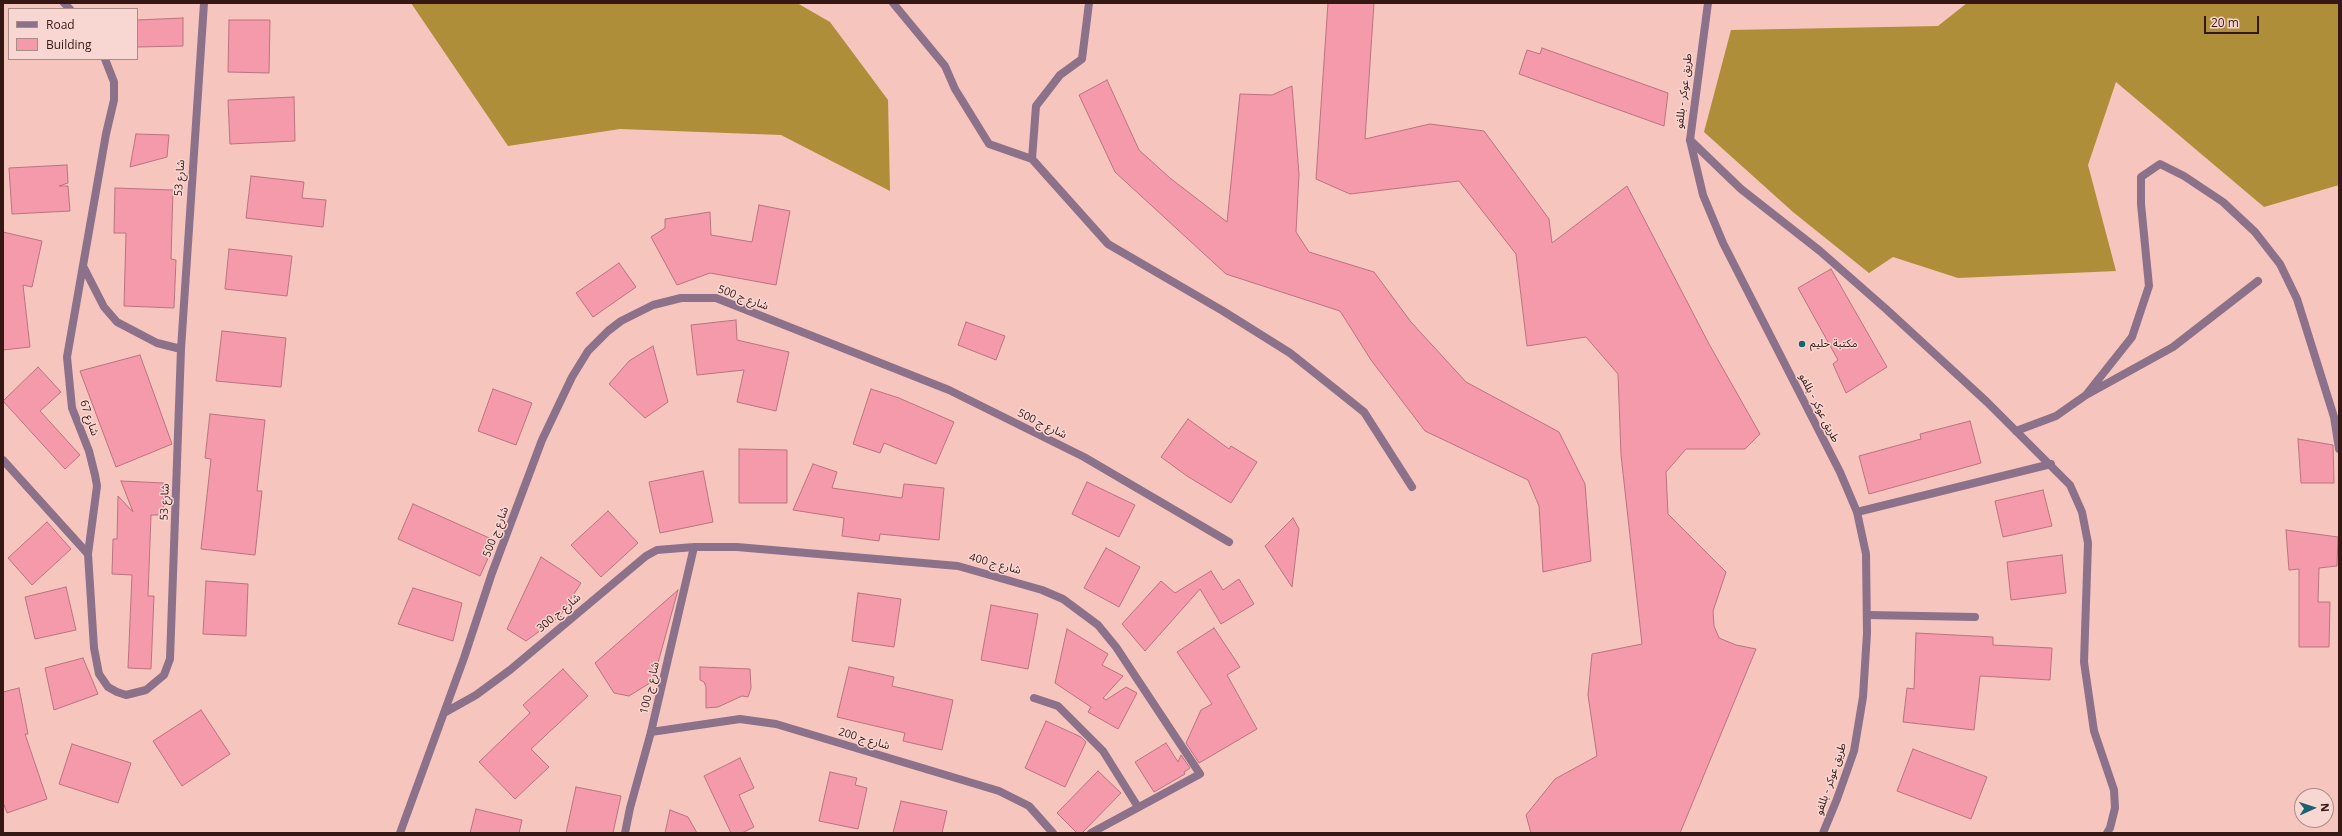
<!DOCTYPE html>
<html>
<head>
<meta charset="utf-8">
<style>
  body { margin:0 }
  #map { position:relative; width:2342px; height:836px; overflow:hidden; background:#f6c5be; font-family:"Open Sans",sans-serif }
  canvas { display:block }
  .frame { position:absolute; inset:0; border:4px solid #351814; pointer-events:none }
  .legend { position:absolute; left:8px; top:8px; width:130px; height:52px; box-sizing:border-box; background:#f8d7d2; border:1px solid #aa8b86; margin:0; padding:5px 7px; list-style:none; font-size:12px; color:#351814 }
  .legend li { display:flex; align-items:center; gap:8px; height:20px }
  .legend b { width:20px; border:1px solid #aa8b86 }
  .north { position:absolute; left:2294px; top:788px; width:40px; height:40px; box-sizing:border-box; background:#f8d7d2; border:1px solid #aa8b86; border-radius:50%; rotate:87deg; font-size:11px; font-weight:700; line-height:16px; text-align:center; color:#351814 }
  .north::after { content:''; display:block; margin:auto; width:14px; height:18px; background:#18646e; clip-path:polygon(50% 0,100% 100%,50% 72%,0 100%) }
  .scale { position:absolute; left:2204px; top:16px; width:55px; height:18px; box-sizing:border-box; border:2px solid #351814; border-top:0; padding-left:5px; font-size:12px; line-height:14px; white-space:nowrap; color:#351814; -webkit-text-stroke:3px #f8d7d2; paint-order:stroke }
</style>
</head>
<body>
<div id="map">
<canvas width="2342" height="836"></canvas>
<div class="frame"></div>
<ul class="legend">
<li><b style="height:5px;background:#8b7189"></b>Road</li>
<li><b style="height:11px;background:#f59aaa"></b>Building</li>
</ul>
<div class="north">N</div>
<div class="scale">20 m</div>
</div>
<script>
const ctx = document.querySelector('canvas').getContext('2d');
ctx.lineJoin = 'round';
function fill(path, color) {
  ctx.fillStyle = color;
  ctx.fill(path, 'evenodd');
}
function poly(rows) {
  const path = new Path2D();
  for (const r of rows) {
    path.moveTo(r[0], r[1]);
    for (let i = 2; i < r.length; i += 2) path.lineTo(r[i], r[i + 1]);
  }
  return path;
}
function strokePath(path, color, width, dash) {
  ctx.strokeStyle = color;
  ctx.lineWidth = width;
  ctx.lineCap = dash ? 'butt' : 'round';
  ctx.setLineDash(dash || []);
  ctx.stroke(path);
}
function drawText(font, color, halo, rows, align = 'center') {
  ctx.font = font + ' "Open Sans","Noto Sans Arabic",sans-serif';
  ctx.lineWidth = 3;
  ctx.setLineDash([]);
  ctx.textBaseline = 'middle';
  ctx.strokeStyle = halo;
  ctx.fillStyle = color;
  for (const [text, x, y, turn = 0] of rows) {
    ctx.save();
    ctx.translate(x, y);
    ctx.rotate((+turn || 0) * Math.PI / 180);
    ctx.textAlign = isNaN(turn) ? turn : align;
    if (halo) ctx.strokeText(text, 0, 0);
    ctx.fillText(text, 0, 0);
    ctx.restore();
  }
}
fill(poly([
  [411,3,797,3,830,22,888,100,890,191,781,135,620,129,508,146],
  [1967,3,2339,3,2339,185,2264,207,2116,82,2088,165,2116,271,1958,278,1893,257,1869,273,1793,212,1704,132,1731,30,1938,26]
]), '#ae8e39');
const building = poly([
  [1328,3,1374,3,1365,139,1430,124,1484,131,1549,219,1552,243,1627,186,1709,344,1760,434,1745,449,1686,449,1666,472,1668,514,1726,572,1713,611,1714,626,1719,638,1736,645,1756,649,1680,833,1531,833,1526,815,1555,779,1597,756,1588,695,1592,654,1642,644,1621,455,1618,374,1586,337,1527,346,1516,254,1459,181,1350,194,1316,179,1328,3],
  [183,18,183,46,137,47,137,20,183,18],
  [229,20,270,20,269,73,228,72,229,20],
  [1542,48,1668,93,1664,126,1519,74,1527,50,1540,54,1542,48],
  [1107,80,1139,150,1170,178,1227,222,1240,94,1272,95,1292,86,1299,174,1296,232,1309,252,1374,272,1411,322,1466,382,1559,432,1585,484,1591,561,1543,572,1539,506,1528,480,1425,431,1371,360,1340,311,1226,274,1115,172,1079,95,1107,80],
  [294,97,295,141,230,144,228,100,294,97],
  [136,134,169,135,167,157,130,167,136,134],
  [67,165,68,183,59,186,68,186,70,211,12,214,9,168,67,165],
  [251,176,304,182,302,198,326,200,323,227,246,218,251,176],
  [115,188,173,190,171,259,176,260,174,308,124,306,126,233,114,233,115,188],
  [759,205,790,211,776,285,710,273,677,285,651,237,665,228,665,219,710,212,711,235,752,242,759,205],
  [3,232,42,241,32,287,23,285,30,347,3,350,3,232],
  [229,249,292,256,287,296,225,289,229,249],
  [619,263,636,287,593,317,576,293,619,263],
  [1831,269,1887,367,1846,393,1833,364,1838,360,1798,288,1831,269],
  [736,320,737,340,789,352,776,411,737,402,744,370,697,375,691,325,736,320],
  [966,322,1005,336,996,360,958,345,966,322],
  [222,331,286,338,281,387,216,381,222,331],
  [653,346,668,402,645,418,609,384,629,361,653,346],
  [140,355,172,444,116,467,80,371,140,355],
  [38,367,61,392,40,411,80,455,65,469,3,401,38,367],
  [493,389,532,403,516,445,478,431,493,389],
  [871,389,899,398,954,422,936,464,884,443,880,453,853,444,871,389],
  [210,414,265,420,257,491,262,491,255,555,201,549,211,459,205,458,210,414],
  [1188,419,1229,449,1231,446,1257,462,1231,503,1187,476,1161,457,1188,419],
  [1970,421,1981,463,1869,494,1859,456,1921,439,1920,434,1970,421],
  [2298,439,2333,445,2334,483,2301,483,2298,439],
  [739,449,787,450,787,503,739,503,739,449],
  [813,464,837,472,832,488,902,498,904,484,944,488,939,540,880,534,879,541,842,536,844,518,793,510,813,464],
  [703,471,713,522,660,533,649,482,703,471],
  [121,481,164,483,163,515,151,515,148,596,154,596,151,669,128,668,132,575,112,574,113,539,117,539,118,496,133,512,121,481],
  [1087,482,1135,505,1119,537,1072,514,1087,482],
  [2043,490,2052,526,2003,537,1995,501,2043,490],
  [413,504,496,541,480,576,398,539,413,504],
  [608,511,638,543,601,577,571,545,608,511],
  [1293,518,1299,529,1292,587,1265,546,1293,518],
  [47,522,71,549,32,585,8,558,47,522],
  [2286,530,2338,537,2337,566,2319,568,2318,602,2330,602,2329,647,2299,647,2299,569,2289,570,2286,530],
  [1106,548,1140,567,1119,607,1084,588,1106,548],
  [2062,555,2066,593,2011,600,2007,562,2062,555],
  [541,557,581,583,560,616,526,641,507,629,541,557],
  [1211,571,1223,590,1239,579,1254,604,1221,624,1200,589,1145,651,1122,624,1161,581,1175,593,1211,571],
  [206,581,248,584,246,636,203,634,206,581],
  [66,587,76,630,35,639,25,597,66,587],
  [413,588,462,603,453,641,398,624,413,588],
  [678,590,653,681,629,696,614,693,595,663,678,590],
  [858,593,901,599,894,647,852,641,858,593],
  [991,605,1038,614,1028,669,981,660,991,605],
  [1214,628,1240,667,1227,675,1257,729,1199,763,1186,743,1201,710,1212,704,1177,652,1214,628],
  [1067,629,1108,654,1102,665,1123,676,1103,698,1106,700,1126,687,1137,693,1118,729,1088,712,1091,707,1055,683,1067,629],
  [1916,633,1993,637,1993,645,2052,648,2050,680,1980,676,1974,730,1903,722,1907,688,1914,689,1916,633],
  [83,658,98,694,54,710,45,668,83,658],
  [700,667,750,669,751,688,748,697,742,696,718,707,706,708,706,687,704,682,700,680,700,667],
  [849,667,894,677,892,686,953,700,942,750,903,741,905,733,837,717,849,667],
  [563,669,588,696,531,749,549,767,515,799,479,762,530,713,523,705,563,669],
  [19,688,28,734,25,734,47,799,7,813,3,802,3,692,19,688],
  [201,710,230,754,182,786,153,741,201,710],
  [1046,721,1081,737,1086,742,1065,787,1025,768,1046,721],
  [1166,743,1178,762,1181,755,1190,768,1184,772,1185,774,1154,792,1135,762,1166,743],
  [72,744,131,763,118,803,59,784,72,744],
  [1913,749,1987,777,1971,819,1897,791,1913,749],
  [740,758,754,788,739,795,754,827,742,833,731,833,704,776,740,758],
  [1098,771,1121,793,1082,833,1077,833,1057,813,1098,771],
  [830,772,857,778,855,785,867,788,858,829,819,821,830,772],
  [576,787,621,796,613,833,566,833,576,787],
  [901,801,947,811,942,833,893,833,901,801],
  [476,809,522,820,519,833,470,833,476,809],
  [670,810,688,817,697,833,665,833,670,810]
]);
fill(building, '#f59aaa');
strokePath(building, '#bc727f', 1);
strokePath(poly([
  [893,3,945,66,955,89,989,144,1032,159],
  [1089,3,1082,59,1060,75,1036,106,1032,159,1108,244,1223,311,1290,353,1364,412,1412,487],
  [1867,615,1975,617]
]), '#8b7189', 8);
strokePath(poly([
  [64,3,70,9],
  [1690,140,1741,189,1820,251,1886,309,1987,402,2070,485,2082,512,2088,543,2084,662,2094,731,2114,790,2115,808,2110,828,2107,833],
  [83,266,104,307,117,322,157,343,181,349],
  [2086,395,2132,337,2149,286,2141,204,2141,177,2160,164,2184,176,2223,202,2255,232,2280,264,2297,299,2334,417,2339,449],
  [2016,431,2056,416,2086,395,2173,347,2258,281],
  [3,460,88,554,94,648,99,674,108,687,117,692,126,695,146,690,164,675,170,659,181,349,204,3],
  [1857,512,2051,464],
  [88,554,97,486,95,475,89,451,72,408,67,357,106,134,114,100,114,82,105,59],
  [1034,698,1058,706,1103,751,1138,807],
  [444,713,476,695,510,670,646,556,657,550,694,547,737,547,958,566,1042,590,1063,599,1098,625,1116,647,1200,774,1091,833],
  [651,732,740,719,776,724,999,791,1029,806,1053,833],
  [400,833,464,658,492,573,542,440,572,377,588,351,608,331,621,321,653,305,681,298,716,298,949,390,1084,457,1229,542],
  [625,833,630,808,651,732,694,547]
]), '#8b7189', 8);
strokePath(poly([
  [1708,3,1690,140,1703,195,1723,243,1840,472,1857,512,1866,554,1867,633,1863,697,1854,751,1837,799,1823,833]
]), '#8b7189', 8);
for (const [x, y, r, color] of [
  [1802,344,4,"#18646e"]
]) {
  const dot = new Path2D();
  dot.arc(x, y, r, 0, 2 * Math.PI);
  ctx.fillStyle = color;
  ctx.fill(dot);
  strokePath(dot, '#f8d7d2', 1.5);
}
drawText('11px', '#351814', '#f8d7d2', [
  ["طريق عوكر - بللفو",1684,91,-83],
  ["شارع 53",180,178,-86],
  ["شارع ج 500",743,298,20],
  ["طريق عوكر - بللفو",1819,408,63],
  ["شارع 67",89,418,71],
  ["شارع ج 500",1042,424,26],
  ["شارع 53",165,502,-88],
  ["شارع ج 500",496,532,-69],
  ["شارع ج 400",995,564,15],
  ["شارع ج 300",559,613,-40],
  ["شارع ج 100",650,688,-77],
  ["شارع ج 200",864,739,16],
  ["طريق عوكر - بللفو",1831,779,-71]
]);
drawText('11px', '#351814', '#f8d7d2', [
  ["مكتبة حليم",1810,344]
], 'left');
</script>
</body>
</html>
